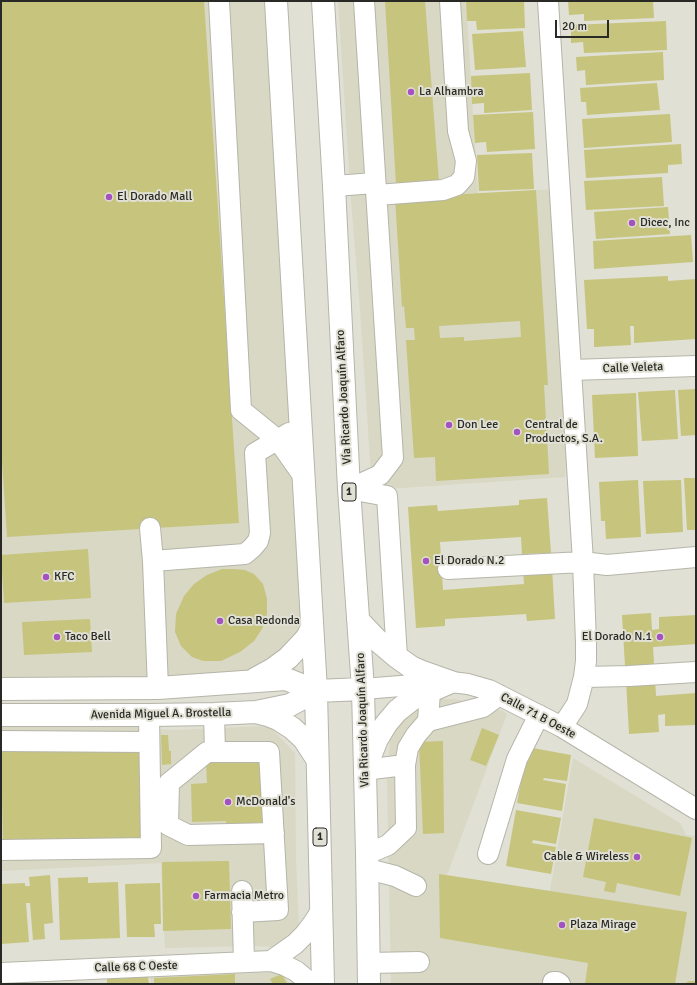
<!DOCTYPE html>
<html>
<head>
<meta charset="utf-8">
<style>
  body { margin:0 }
  #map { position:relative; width:697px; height:985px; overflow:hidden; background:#e0e0d4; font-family:Signika,sans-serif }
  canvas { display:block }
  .frame { position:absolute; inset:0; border:2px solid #292925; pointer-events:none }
  .scale { position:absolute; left:555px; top:20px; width:54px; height:18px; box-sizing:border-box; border:2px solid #292925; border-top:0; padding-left:5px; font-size:12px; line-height:14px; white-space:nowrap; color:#292925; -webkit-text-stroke:3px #e0e0d4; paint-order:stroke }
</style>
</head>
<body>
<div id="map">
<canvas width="697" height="985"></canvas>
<div class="frame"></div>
<div class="scale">20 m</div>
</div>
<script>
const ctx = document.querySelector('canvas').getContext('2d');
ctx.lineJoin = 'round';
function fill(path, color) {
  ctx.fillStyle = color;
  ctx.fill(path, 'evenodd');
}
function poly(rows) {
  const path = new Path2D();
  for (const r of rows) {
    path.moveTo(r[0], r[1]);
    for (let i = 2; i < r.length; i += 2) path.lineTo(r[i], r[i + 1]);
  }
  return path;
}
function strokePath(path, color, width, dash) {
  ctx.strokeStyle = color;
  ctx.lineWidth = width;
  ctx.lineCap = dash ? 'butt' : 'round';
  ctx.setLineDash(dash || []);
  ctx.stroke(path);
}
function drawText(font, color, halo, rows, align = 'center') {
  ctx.font = font + ' Signika,sans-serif';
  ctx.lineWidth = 4;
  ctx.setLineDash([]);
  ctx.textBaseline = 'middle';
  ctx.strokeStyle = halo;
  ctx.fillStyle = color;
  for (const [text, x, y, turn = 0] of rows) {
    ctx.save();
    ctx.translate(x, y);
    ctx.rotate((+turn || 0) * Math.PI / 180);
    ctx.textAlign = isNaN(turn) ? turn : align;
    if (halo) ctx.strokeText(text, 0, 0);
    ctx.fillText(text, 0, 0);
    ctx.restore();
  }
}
fill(poly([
  [1,1,276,1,312,627,273,669,1,689],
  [338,1,466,1,478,193,560,189,572,385,565,477,372,490,360,309,351,201],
  [440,699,455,699,503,711,507,714,447,875,550,891,573,758,680,823,686,835,696,836,696,984,391,984,387,779,390,740,394,730,406,714],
  [1,715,149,715,158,729,174,730,265,726,272,729,295,753,296,861,299,928,284,944,274,947,256,946,165,948,161,863,1,871],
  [284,972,289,984,151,984,150,977]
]), '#d8d8c4');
fill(poly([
  [1,1,204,1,239,523,7,537,1,446],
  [385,1,425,1,439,182,396,184],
  [466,1,524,1,525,28,477,30,476,21,467,21],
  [568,1,653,1,654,18,584,21,584,14,569,15],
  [666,21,667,50,584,53,583,42,571,43,571,25],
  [523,31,526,67,475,70,472,34],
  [663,52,664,80,586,85,585,70,577,71,576,57],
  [530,73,532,110,484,113,484,103,472,104,471,76],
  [657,83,660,110,587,115,586,102,581,102,580,88],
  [533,112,535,149,487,152,486,142,475,143,473,115],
  [670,114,672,142,584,148,582,119],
  [681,144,682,164,668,165,668,173,586,178,584,150],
  [532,153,534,189,479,191,477,155],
  [662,177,664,206,586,210,584,181],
  [536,190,548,385,544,385,549,474,436,481,435,457,414,458,406,340,415,340,414,328,406,328,404,306,402,307,395,198],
  [520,321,521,337,464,341,464,337,440,338,439,326],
  [668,207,670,234,596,239,594,212],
  [691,235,693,262,594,269,593,241],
  [668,276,668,281,696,279,696,339,634,343,634,326,630,326,631,345,594,347,594,329,587,329,584,280],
  [696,389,696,435,681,436,678,390],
  [675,390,678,439,642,441,638,392],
  [636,393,638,456,595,458,592,395],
  [684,478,696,478,696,530,687,530],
  [638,480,641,537,606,539,605,521,601,521,599,482],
  [681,480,683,532,646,534,643,481],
  [547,498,551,553,522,554,521,537,440,542,443,590,524,584,523,570,552,568,555,619,527,621,526,614,445,619,445,626,416,628,408,507,437,505,438,511,519,505,519,500],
  [88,549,91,598,4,603,1,555],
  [222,569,234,569,245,570,254,574,263,584,267,599,267,614,262,629,254,641,240,652,221,661,203,661,192,657,181,646,175,632,176,614,184,596,194,584,207,575],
  [651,613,652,630,659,629,659,617,696,615,696,644,653,647,654,664,625,666,622,615],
  [90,619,92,652,24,655,22,622],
  [655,679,656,696,696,693,696,725,665,726,665,714,658,715,659,732,629,734,626,681],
  [482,728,499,735,486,766,470,760],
  [161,735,168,735,169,751,171,751,171,764,162,765],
  [443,741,444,833,423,834,419,742],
  [145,746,146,841,3,843,1,748],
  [527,747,571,755,567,781,544,778,543,780,566,784,562,811,517,803],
  [264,758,266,826,226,827,226,821,192,822,191,784,207,783,206,760],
  [516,810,561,818,556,844,533,840,532,843,556,847,551,874,506,866],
  [594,818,692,838,680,896,617,883,615,893,604,891,606,882,583,877],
  [229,861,231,929,163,931,162,862],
  [439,874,687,912,675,984,585,984,588,963,440,938],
  [50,875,53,923,44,924,45,939,33,940,30,903,26,903,29,942,1,944,1,884,25,883,25,886,30,886,29,877],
  [88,877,88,883,118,882,120,938,60,940,58,878],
  [160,883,161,924,154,924,155,937,127,937,125,884],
  [235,974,235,984,154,984,154,978],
  [282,974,287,984,273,984,270,979],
  [148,977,149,984,107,984,107,979],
  [689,981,696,981,696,984,683,984]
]), '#c6c47d');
const minor = poly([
  [219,1,241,410,278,440,304,477],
  [548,1,583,562,586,643,586,661,584,677,577,704,562,727],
  [334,186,375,183],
  [377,195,443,190,457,185,464,177,466,161,458,131,450,1],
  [571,370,696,366],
  [349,489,380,475,393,458,364,1],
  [349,489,387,496,397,657],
  [150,528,153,561,158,688],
  [153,561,245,554,252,548,258,541,260,533,255,453,289,433],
  [448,569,583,562,607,565,696,557],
  [584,677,629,676,696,672],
  [363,689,451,682,468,684,489,690,562,727,696,809],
  [214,714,215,752],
  [428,721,483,707,499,695],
  [1,741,149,742],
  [364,770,405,765],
  [1,850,151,848,149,715],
  [367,854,388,845,406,828,405,765,408,748,416,735,428,721,430,691],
  [488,854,517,759,539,715],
  [368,869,395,876,416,886],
  [242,891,244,962],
  [242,912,278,910,269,752,207,752,169,783,168,825,188,835,274,833],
  [271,961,295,944,305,934,314,922,322,909],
  [369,963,419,962],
  [1,973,271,961,284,965,296,971,308,981,310,984],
  [553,982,557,982,560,984]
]);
const major = poly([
  [276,1,316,691,323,984],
  [323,1,334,186,349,489,363,689,367,854,369,984],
  [358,620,377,640,397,657,411,667,420,671,451,682],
  [255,679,273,669,288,658,304,641,308,636,312,627],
  [1,689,158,688,286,679,316,691,363,689],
  [256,712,268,715,278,719,292,728,304,739,317,759],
  [1,715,149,715,214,714,256,712,290,705,316,691],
  [368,762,377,739,386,724,397,711,411,700,419,696,451,682]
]);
strokePath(minor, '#b5b5a9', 22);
strokePath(major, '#b5b5a9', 24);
strokePath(minor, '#fff', 20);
strokePath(major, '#fff', 22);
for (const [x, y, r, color] of [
  [411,92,4,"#a552c1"],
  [109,197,4,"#a552c1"],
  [632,223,4,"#a552c1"],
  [449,425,4,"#a552c1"],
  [517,432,4,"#a552c1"],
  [426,561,4,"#a552c1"],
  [46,577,4,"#a552c1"],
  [220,621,4,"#a552c1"],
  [57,637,4,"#a552c1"],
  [660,637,4,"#a552c1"],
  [228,802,4,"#a552c1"],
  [637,857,4,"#a552c1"],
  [196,896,4,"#a552c1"],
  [562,925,4,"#a552c1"]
]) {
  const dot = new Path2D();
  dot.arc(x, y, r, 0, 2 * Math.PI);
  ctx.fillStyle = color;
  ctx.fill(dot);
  strokePath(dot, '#e0e0d4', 1.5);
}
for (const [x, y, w] of [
  [349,492,14],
  [320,837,14]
]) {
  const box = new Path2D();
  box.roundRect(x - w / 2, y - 9, w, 18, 3);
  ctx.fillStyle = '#e0e0d4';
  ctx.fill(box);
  strokePath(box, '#292925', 1);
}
drawText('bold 11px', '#292925', null, [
  ["1",349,492],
  ["1",320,837]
]);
drawText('12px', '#292925', '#e0e0d4', [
  ["La Alhambra",419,92],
  ["El Dorado Mall",117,197],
  ["Dicec, Inc",640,223],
  ["Don Lee",457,425],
  ["Central de",525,425],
  ["Productos, S.A.",525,439],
  ["El Dorado N.2",434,561],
  ["KFC",54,577],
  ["Casa Redonda",228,621],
  ["Taco Bell",65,637],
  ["El Dorado N.1",652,637,"right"],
  ["McDonald's",236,802],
  ["Cable & Wireless",629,857,"right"],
  ["Farmacia Metro",204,896],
  ["Plaza Mirage",570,925]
], 'left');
drawText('12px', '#292925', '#e0e0d4', [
  ["Calle Veleta",633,368,-2],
  ["Vía Ricardo Joaquín Alfaro",344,397,-93],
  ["Avenida Miguel A. Brostella",161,714,-1],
  ["Calle 71 B Oeste",538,716,28],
  ["Vía Ricardo Joaquín Alfaro",363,720,-92],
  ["Calle 68 C Oeste",136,967,-2]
]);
</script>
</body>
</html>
